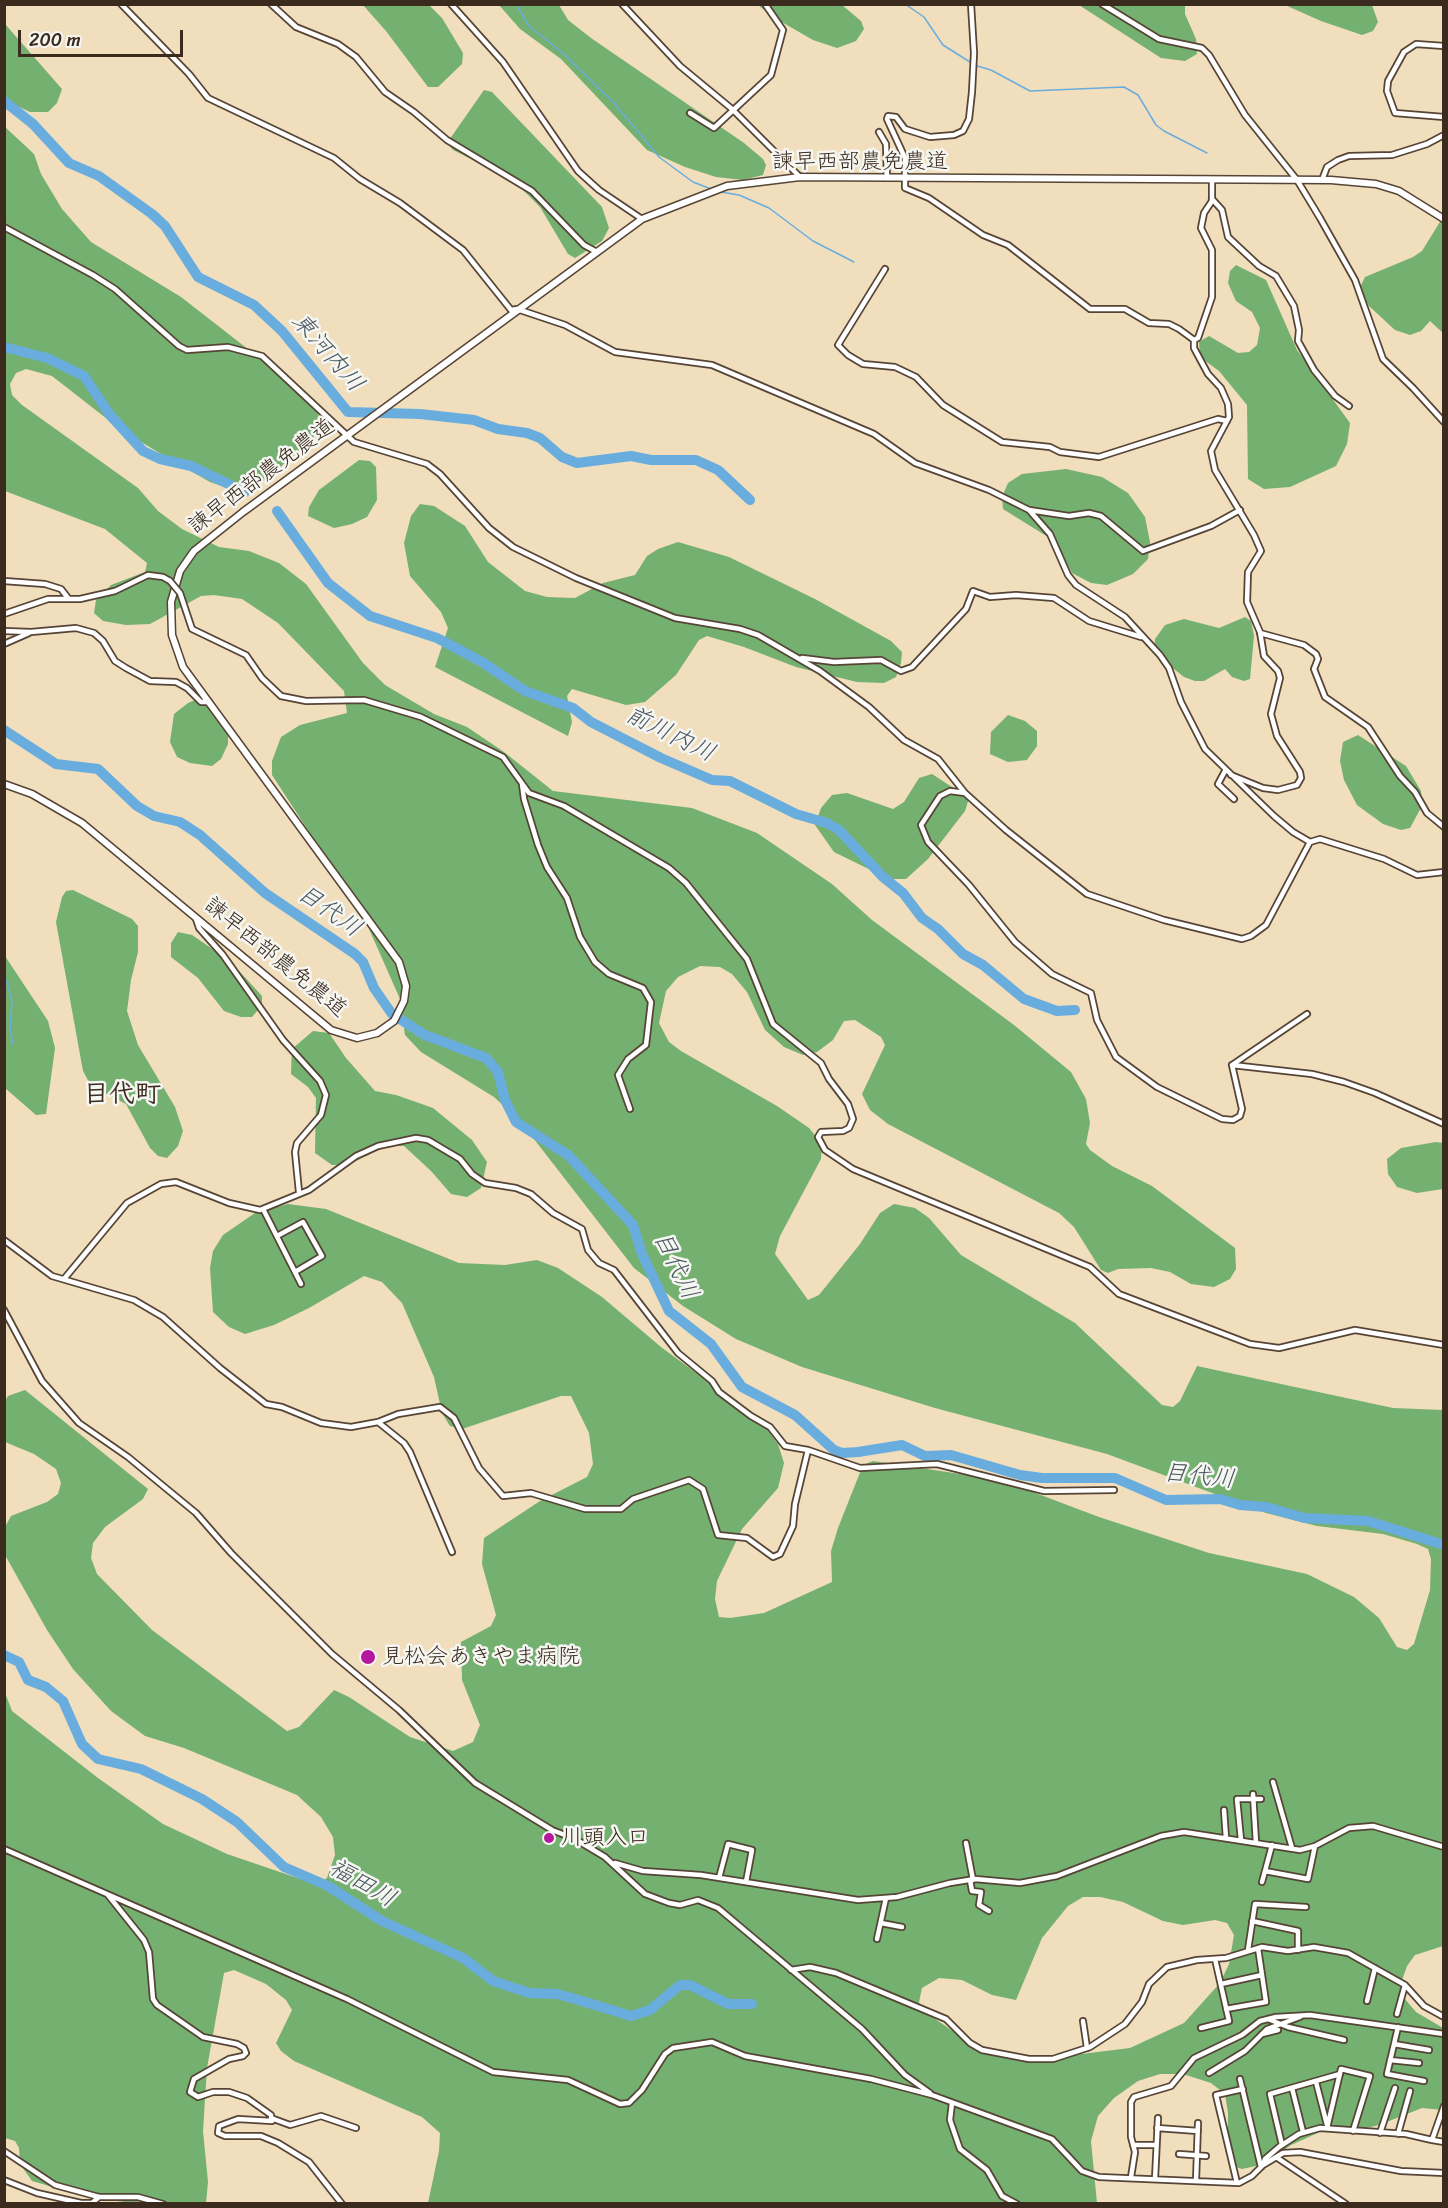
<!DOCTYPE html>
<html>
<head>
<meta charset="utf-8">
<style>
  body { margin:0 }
  #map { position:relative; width:1448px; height:2208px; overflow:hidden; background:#f0debd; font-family:Sriracha,sans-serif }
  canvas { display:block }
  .frame { position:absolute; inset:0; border:6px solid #3b2a1e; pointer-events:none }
  .scale { position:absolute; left:18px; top:30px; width:165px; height:27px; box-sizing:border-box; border:3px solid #3b2a1e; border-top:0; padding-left:8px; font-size:18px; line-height:21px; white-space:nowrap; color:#3b2a1e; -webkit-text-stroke:4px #f6f6f2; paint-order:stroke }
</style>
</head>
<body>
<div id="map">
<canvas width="1448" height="2208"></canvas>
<div class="frame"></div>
<div class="scale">200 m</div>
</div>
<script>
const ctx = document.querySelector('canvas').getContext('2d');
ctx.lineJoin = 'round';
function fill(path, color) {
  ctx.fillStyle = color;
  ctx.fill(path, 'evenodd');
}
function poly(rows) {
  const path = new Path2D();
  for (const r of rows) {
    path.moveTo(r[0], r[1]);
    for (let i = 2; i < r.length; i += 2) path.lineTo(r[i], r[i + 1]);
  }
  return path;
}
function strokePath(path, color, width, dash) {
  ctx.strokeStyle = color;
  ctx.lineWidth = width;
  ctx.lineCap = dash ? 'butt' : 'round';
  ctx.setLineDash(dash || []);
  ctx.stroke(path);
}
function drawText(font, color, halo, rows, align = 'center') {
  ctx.font = font + ' Sriracha,"Klee One",sans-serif';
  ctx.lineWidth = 5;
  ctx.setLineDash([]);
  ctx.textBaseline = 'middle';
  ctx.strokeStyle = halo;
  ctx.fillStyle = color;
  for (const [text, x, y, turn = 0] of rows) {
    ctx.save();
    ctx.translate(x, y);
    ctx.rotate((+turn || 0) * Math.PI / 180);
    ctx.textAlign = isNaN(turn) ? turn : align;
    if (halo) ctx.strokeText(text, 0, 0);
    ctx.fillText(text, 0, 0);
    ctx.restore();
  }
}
fill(poly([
  [363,5,429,5,442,18,463,53,462,64,438,87,428,87,386,31],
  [499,5,559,5,568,20,591,38,744,143,763,159,766,165,763,175,743,180,716,177,685,167,647,150,561,59,520,29],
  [758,5,842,5,861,21,864,29,856,41,837,48,813,40,773,17],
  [1079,5,1185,5,1185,14,1196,39,1197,54,1185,61,1161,58],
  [1285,5,1372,5,1378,22,1373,31,1362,35,1321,21],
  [5,24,62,89,57,103,48,112,30,112,5,100],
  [484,90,492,92,602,207,609,228,602,241,575,258,568,254,540,207,519,186,498,172,453,150,447,143],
  [5,127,34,154,41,174,62,209,91,242,181,297,312,399,319,410,317,433,296,454,257,486,242,493,210,482,161,454,120,429,52,376,26,369,16,373,10,384,12,395,22,405,138,488,158,511,182,529,219,547,249,551,279,563,306,584,363,663,385,685,434,714,467,727,504,752,553,791,692,808,757,833,832,884,872,920,1014,1025,1071,1072,1086,1099,1090,1123,1086,1144,1090,1150,1112,1166,1152,1186,1235,1248,1236,1269,1230,1279,1214,1287,1191,1284,1170,1272,1151,1268,1118,1269,1108,1273,1101,1270,1074,1227,1059,1213,888,1124,870,1110,862,1094,885,1045,881,1037,855,1020,844,1021,833,1040,817,1052,803,1055,784,1047,765,1030,747,992,732,974,720,967,700,966,678,977,666,991,659,1023,669,1042,681,1051,777,1106,809,1128,822,1144,821,1159,780,1236,775,1254,808,1300,819,1295,860,1244,880,1213,894,1204,915,1208,929,1218,961,1255,1075,1323,1162,1405,1173,1407,1180,1401,1197,1366,1393,1408,1443,1410,1443,1946,1415,1955,1407,1966,1401,1983,1404,1998,1416,2012,1443,2028,1443,2110,1422,2108,1379,2125,1355,2131,1331,2127,1291,2145,1265,2164,1242,2169,1233,2166,1228,2158,1228,2113,1225,2094,1211,2083,1183,2074,1160,2074,1138,2081,1114,2098,1098,2116,1091,2141,1097,2203,428,2203,439,2151,440,2133,422,2117,294,2061,281,2051,276,2043,292,2010,286,2000,266,1984,234,1970,224,1973,207,2068,203,2131,208,2182,206,2203,133,2203,91,2198,32,2181,20,2164,19,2148,15,2141,5,2138,4,1690,12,1711,98,1778,163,1824,227,1854,318,1885,327,1878,335,1855,333,1837,321,1817,297,1795,184,1748,145,1736,111,1711,73,1669,47,1630,5,1555,5,1527,11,1516,47,1502,58,1494,61,1483,56,1469,34,1454,5,1442,5,1401,8,1396,25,1390,148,1489,143,1499,105,1527,93,1543,91,1558,97,1574,152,1630,287,1731,299,1727,334,1690,349,1697,410,1737,453,1751,473,1742,480,1725,462,1680,461,1642,491,1626,496,1615,482,1564,484,1538,540,1501,587,1477,593,1464,589,1433,571,1396,561,1396,462,1429,450,1426,442,1413,434,1377,402,1303,382,1282,364,1276,309,1308,274,1325,245,1334,229,1327,213,1312,210,1268,213,1251,223,1235,255,1213,288,1204,326,1209,459,1263,505,1265,537,1260,558,1268,602,1297,661,1347,760,1420,778,1444,784,1463,778,1488,742,1529,717,1581,715,1599,719,1617,730,1618,764,1613,832,1582,831,1551,838,1528,863,1465,873,1461,1001,1480,1099,1517,1209,1553,1307,1574,1354,1597,1379,1618,1397,1647,1407,1650,1414,1644,1430,1590,1431,1559,1428,1549,1417,1544,1383,1534,1317,1526,1266,1513,1107,1454,935,1408,802,1367,736,1339,683,1306,634,1268,520,1121,494,1097,421,1052,405,1035,400,999,362,913,272,775,272,761,281,737,300,725,347,713,344,691,278,623,242,599,214,595,201,596,150,624,126,625,103,621,94,613,96,600,111,585,145,572,147,563,105,529,5,491],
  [1083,1897,1100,1897,1123,1902,1163,1921,1183,1925,1215,1920,1227,1923,1234,1935,1229,1964,1220,1983,1184,2023,1130,2048,1041,2059,1004,2055,963,2038,922,2010,919,2002,922,1988,939,1978,962,1980,992,1995,1016,2000,1042,1938,1068,1906],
  [1443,217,1443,333,1430,321,1421,331,1410,335,1395,330,1369,306,1359,289,1365,277,1413,257,1422,251],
  [1236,265,1266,280,1297,350,1350,423,1347,444,1336,466,1290,487,1264,489,1248,479,1247,405,1219,371,1200,357,1199,342,1209,336,1238,353,1249,352,1257,345,1260,328,1252,312,1236,301,1228,283,1230,271],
  [359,460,370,461,376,467,377,500,367,517,352,524,334,528,308,516,309,507,319,490],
  [1066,469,1102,477,1128,493,1145,517,1150,542,1148,559,1133,574,1107,585,1091,583,1072,573,1061,552,1048,537,1003,509,1002,497,1008,483,1022,474],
  [420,504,434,506,465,526,488,562,525,591,547,597,575,598,603,583,635,575,647,556,658,549,678,542,729,557,815,599,891,641,902,652,901,663,896,677,884,683,857,682,796,667,744,647,707,636,699,640,676,675,645,702,626,705,572,689,567,696,572,722,568,736,435,667,448,628,441,612,410,576,404,543,411,516],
  [1245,617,1251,621,1254,636,1250,679,1244,681,1232,677,1225,669,1204,681,1195,681,1184,677,1154,653,1155,639,1165,625,1184,619,1219,628],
  [202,697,228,727,228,744,221,759,212,766,190,763,177,757,170,742,174,714,188,703],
  [1008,715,1025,721,1037,731,1037,746,1027,760,1008,762,990,754,991,732],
  [1358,735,1406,766,1421,791,1422,806,1410,828,1401,830,1383,824,1357,805,1344,780,1340,761,1343,742],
  [932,774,969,798,965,811,928,859,906,879,889,879,834,852,815,825,821,808,832,795,847,793,893,809,904,802,919,778],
  [73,890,132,919,138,926,138,952,131,980,127,1011,138,1045,175,1107,183,1131,178,1146,167,1158,158,1156,150,1148,126,1104,91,1086,83,1071,56,922,62,897,66,891],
  [178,932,192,935,211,948,241,973,262,996,262,1005,252,1017,241,1017,224,1011,198,978,171,957,171,943],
  [5,956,48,1021,55,1048,46,1114,36,1115,5,1088],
  [313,1031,329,1033,346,1058,375,1091,396,1095,433,1108,472,1140,487,1162,481,1188,467,1197,451,1194,431,1171,404,1146,386,1146,348,1165,332,1165,315,1153,316,1098,308,1087,291,1074,292,1049],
  [1436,1142,1443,1143,1443,1189,1417,1193,1397,1187,1388,1174,1387,1159,1401,1148]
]), '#74b070');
strokePath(poly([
  [516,4,529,26,565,55,614,103,659,157,693,182,711,189],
  [905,4,924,17,943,45,970,62],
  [974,65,991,70,1030,91,1124,87,1138,95,1156,125,1164,131,1207,153],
  [721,192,739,195,769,208,813,241,854,262],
  [4,974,12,1001,10,1028,13,1044]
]), '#69adde', 1.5);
strokePath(poly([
  [4,101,33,124,69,163,99,176,152,214,165,226,198,277,254,305,282,331,348,412,420,414,474,420,498,429,527,433,540,438,562,457,577,463,631,456,651,460,696,460,718,470,750,500],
  [4,347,47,358,84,376,110,415,143,451,160,459,191,466,245,492],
  [277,511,328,583,370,616,437,638,482,662,525,691,573,708,591,722,661,758,712,780,730,781,796,814,827,823,839,830,883,877,903,893,922,918,938,929,963,954,983,965,1024,999,1057,1011,1075,1010],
  [4,730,56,764,98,769,137,806,154,816,180,822,200,835,265,893,355,954,363,962,374,988,392,1014,425,1035,486,1058,498,1072,505,1100,516,1122,568,1155,633,1225,642,1254,669,1311,711,1344,742,1387,795,1415,834,1450,842,1453,858,1452,902,1445,925,1456,951,1455,1020,1475,1042,1478,1115,1478,1166,1500,1220,1499,1240,1505,1266,1507,1304,1518,1368,1521,1444,1545],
  [4,1655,19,1662,28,1680,46,1687,63,1701,82,1744,98,1759,141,1769,202,1799,237,1822,284,1867,328,1886,382,1921,463,1958,493,1981,529,1993,557,1994,572,1998,631,2016,650,2010,680,1985,690,1985,728,2004,752,2004]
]), '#69adde', 10);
const minor = poly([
  [121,4,189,74,208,98,334,158,360,179,400,203,463,250,511,310,517,309,565,325,615,352,712,365,874,434,915,463,989,490,1029,510,1069,516,1089,513,1101,516,1143,551,1211,526,1240,510],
  [271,4,296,27,338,44,356,57,385,92,414,112,447,140,532,191,584,245,595,251],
  [451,4,503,62,578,171,599,190,642,219],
  [622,4,680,66,732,109,800,177],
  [971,4,974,53,972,92,969,119,963,131,954,135,930,137,905,129,896,117,888,116,887,119,905,158,905,188,929,198,983,235,1008,245,1090,309,1125,309,1149,323,1169,324,1179,329,1194,340],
  [1102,4,1159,39,1202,48,1209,55,1245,115,1297,180,1320,218,1355,280,1383,359,1413,388,1444,422],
  [1444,46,1416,44,1404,52,1388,81,1387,91,1395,113,1444,117],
  [690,113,714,128,771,75,783,30,765,4],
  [879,132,886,144,887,178],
  [1212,180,1212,201,1204,213,1201,228,1212,250,1212,297,1198,338,1194,340,1194,348,1208,374,1221,388,1228,404,1229,417,1211,451,1215,470,1254,535,1261,551,1248,572,1247,602,1260,632,1264,656,1278,671,1280,678,1271,714,1277,736,1300,772,1301,778,1297,785,1278,790,1263,788,1231,775],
  [1322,180,1327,167,1338,160,1349,156,1392,155,1427,144,1444,135],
  [1212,199,1222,210,1228,237,1259,266,1276,276,1294,306,1299,330,1298,341,1314,370,1335,396,1349,406],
  [4,227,93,275,115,289,179,346,187,350,228,347,262,356,354,442,427,464,440,474,489,528,513,547,576,578,675,618,740,629,758,635,820,671,869,707,904,740,938,759,965,793,1006,830,1087,894,1164,920,1242,939,1251,936,1266,925,1310,842],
  [885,269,838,345,848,355,863,364,895,367,916,377,943,405,1002,442,1050,447,1060,452,1099,457,1218,419,1227,421],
  [1029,510,1050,534,1068,575,1076,585,1125,617,1160,655,1169,668,1181,702,1205,749,1274,816,1293,832,1310,842,1320,839,1384,859,1417,875,1444,872],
  [4,581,45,584,61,589,68,598],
  [180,593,192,629,246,655,262,678,281,696,306,701,364,700,421,717,503,757,529,793,564,806,669,868,686,883,747,959,773,1024,821,1063,829,1079,848,1104,853,1119,849,1128,843,1131,821,1132,818,1137,825,1150,853,1169,1090,1267,1119,1294,1250,1344,1279,1348,1355,1330,1444,1345],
  [4,614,48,599,80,599,115,591,148,575,163,577,170,581],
  [4,631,31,632,76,628,94,633,103,641,115,661,126,668,150,681,176,682,187,688,201,702,209,702],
  [1260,633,1304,645,1316,654,1318,659,1314,669,1325,697,1368,727,1400,776,1415,792,1427,813,1444,827],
  [4,644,29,633],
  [802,658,834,662,881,660,901,671,912,667,966,609,973,591,990,597,1016,595,1054,598,1089,621,1141,637],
  [1225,771,1218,784,1234,799],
  [522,784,524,799,538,845,547,867,567,898,580,937,595,962,609,974,643,988,651,1002,646,1045,628,1059,618,1075,630,1109],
  [965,793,950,791,940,796,921,825,928,842,969,885,1015,942,1052,974,1091,993,1097,1020,1116,1057,1157,1087,1222,1119,1233,1120,1240,1116,1242,1109,1232,1065],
  [196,919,199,928,223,955,283,1040,320,1081,326,1095,321,1115,297,1143,295,1152,299,1192],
  [1232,1065,1312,1074,1344,1082,1375,1093,1444,1124],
  [1232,1065,1307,1014],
  [263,1209,301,1284],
  [277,1236,303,1222,322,1256,295,1272],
  [4,1240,52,1276,134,1300,163,1317,220,1368,266,1404,282,1407,321,1423,351,1427,378,1422,398,1414,440,1407,454,1418,479,1468,503,1496,531,1493,585,1509,621,1509,633,1499,689,1480,703,1489,718,1535,747,1538,773,1557,780,1554,793,1526,795,1504,808,1450],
  [64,1279,127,1203,161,1184,176,1182,229,1203,260,1210,309,1190,356,1156,378,1146,416,1138,428,1140,460,1159,472,1174,485,1183,516,1188,531,1194,553,1213,582,1229,588,1250,599,1263,614,1270,678,1353,712,1381,719,1392,751,1416,770,1427,785,1446,808,1450,860,1468,937,1464,1044,1491,1114,1490],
  [4,1310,42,1381,79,1423,128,1457,196,1513,231,1553,332,1654,399,1710,475,1783,552,1830,575,1839,605,1857,645,1894,669,1903,680,1905,698,1900,718,1908,862,2029,905,2075,930,2093],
  [378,1422,404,1443,410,1452,452,1552],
  [1273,1782,1292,1848],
  [1253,1794,1256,1843],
  [1224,1810,1226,1838],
  [1241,1840,1237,1799,1261,1799],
  [966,1843,973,1880],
  [1272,1845,1265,1871,1308,1879,1315,1846],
  [4,1849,347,1999,493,2072,568,2080,620,2104,629,2103,642,2090,665,2054,673,2048,712,2042,745,2056,871,2079,932,2095,1052,2139,1082,2171,1099,2177,1239,2183,1252,2176,1263,2165,1283,2153,1300,2152,1401,2171,1444,2173],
  [615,1863,643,1871,701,1875,858,1900,897,1897,950,1883,975,1879,1020,1883,1057,1876,1161,1836,1184,1832,1300,1850,1315,1846,1349,1828,1373,1826,1444,1847],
  [719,1878,728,1844,752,1850,746,1882],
  [970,1880,972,1891,981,1892,979,1905,989,1911],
  [1262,1882,1265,1871],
  [108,1895,144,1940,149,1952,153,1999,157,2005,203,2037,237,2044,244,2048,246,2053,243,2056,229,2059,194,2079,190,2092,198,2097,213,2092,229,2092,247,2098,271,2115,272,2121,238,2119,219,2126,218,2133,225,2136,261,2136,278,2143,309,2162,342,2204],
  [1252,1921,1298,1931,1298,1950],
  [881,1923,902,1927],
  [877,1939,886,1898],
  [1248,1950,1255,1904,1306,1907],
  [791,1970,810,1967,836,1973,946,2019,970,2043,982,2050,1029,2059,1053,2059,1090,2047,1125,2024,1142,2002,1149,1984,1167,1967,1197,1960,1226,1958,1262,1947,1288,1951,1314,1947,1348,1953,1405,1985,1424,2006,1444,2017],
  [1221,1984,1262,1975],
  [1367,2001,1375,1968],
  [1226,2009,1266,2002,1258,1948],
  [1397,2014,1405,1985],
  [1268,2019,1288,2027,1344,2040],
  [1083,2021,1087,2048],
  [1398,2027,1387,2074,1424,2081],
  [1201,2028,1229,2021,1215,1959],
  [1262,2034,1278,2030],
  [1394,2044,1429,2050],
  [1390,2060,1419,2063],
  [1209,2073,1245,2051,1267,2029,1300,2017],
  [1240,2079,1261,2167],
  [1316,2082,1327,2125],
  [1292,2088,1303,2132],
  [952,2103,950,2120,960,2149,987,2170,1002,2196,1017,2204],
  [1444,2106,1432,2140,1444,2142],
  [271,2118,290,2125,321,2116,356,2128],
  [1157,2128,1198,2131],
  [1327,2128,1341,2069,1370,2076,1353,2131],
  [1380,2133,1395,2088],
  [1398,2134,1410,2091],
  [1133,2145,1156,2145],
  [1282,2145,1270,2094,1340,2074],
  [4,2151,55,2185,99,2197,138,2197,163,2204],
  [1179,2154,1206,2156],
  [1276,2157,1346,2204],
  [1263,2165,1265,2159,1279,2147,1299,2134,1320,2128,1406,2134,1432,2140],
  [1131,2177,1135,2152,1131,2137,1131,2102,1134,2097,1171,2086,1194,2058,1242,2035,1260,2021,1276,2017,1310,2015,1444,2034],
  [1155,2179,1158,2118],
  [4,2180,37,2193,81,2203,92,2203,99,2197],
  [1196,2181,1198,2123],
  [1237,2183,1216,2095,1243,2089]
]);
const tertiary = poly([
  [4,784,32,794,82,823,331,1030,357,1038,377,1033,394,1021,404,1001,406,986,399,962,183,667,172,635,171,602,180,571,194,551,243,512,642,219,727,186,800,177,1331,180,1376,184,1399,191,1444,219]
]);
strokePath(minor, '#564536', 8);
strokePath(tertiary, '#564536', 9);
strokePath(minor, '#fff', 4.5);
strokePath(tertiary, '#fff', 6);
const minorBridge = poly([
  [170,581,180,593]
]);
strokePath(minorBridge, '#564536', 8, []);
strokePath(minorBridge, '#fff', 4.5);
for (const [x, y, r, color] of [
  [368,1657,8,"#b5179e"],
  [549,1838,6,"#b5179e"]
]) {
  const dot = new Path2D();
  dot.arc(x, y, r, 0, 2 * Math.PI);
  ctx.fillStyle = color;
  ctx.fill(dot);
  strokePath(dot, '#f6f6f2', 2);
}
drawText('22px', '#3b2a1e', '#f6f6f2', [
  ["諫早西部農免農道",860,162],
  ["諫早西部農免農道",262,477,-37],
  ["諫早西部農免農道",275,958,39]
]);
drawText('22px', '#3b2a1e', '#f6f6f2', [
  ["見松会あきやま病院",382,1657],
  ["川頭入口",561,1838]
], 'left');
drawText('italic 24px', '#4b5861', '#f6f6f2', [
  ["東河内川",327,353,49],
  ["前川内川",670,735,26],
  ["目代川",329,912,35],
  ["目代川",675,1266,64],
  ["目代川",1199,1477,6],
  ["福田川",362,1884,30]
]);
drawText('bold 26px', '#3b2a1e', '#f6f6f2', [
  ["目代町",122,1095]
]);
</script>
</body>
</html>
